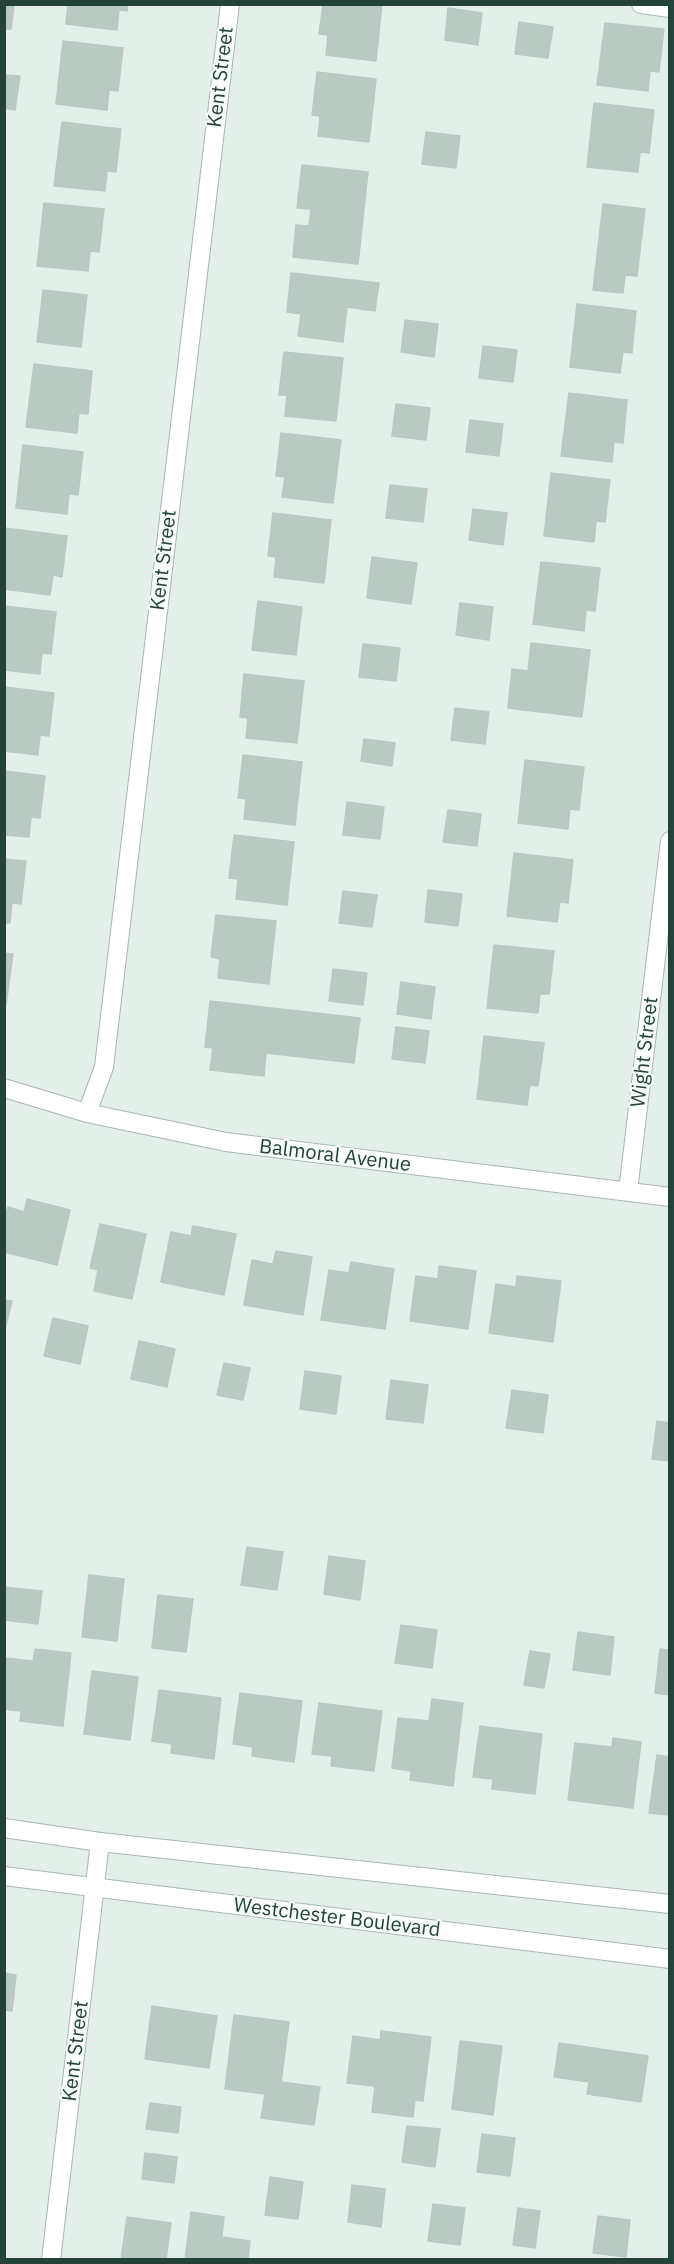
<!DOCTYPE html>
<html>
<head>
<meta charset="utf-8">
<style>
  body { margin:0 }
  #map { position:relative; width:674px; height:2264px; overflow:hidden; background:#e5efea; font-family:"IBM Plex Sans",sans-serif }
  canvas { display:block }
  .frame { position:absolute; inset:0; border:6px solid #234239; pointer-events:none }
</style>
</head>
<body>
<div id="map">
<canvas width="674" height="2264"></canvas>
<div class="frame"></div>
</div>
<script>
const ctx = document.querySelector('canvas').getContext('2d');
ctx.lineJoin = 'round';
function fill(path, color) {
  ctx.fillStyle = color;
  ctx.fill(path, 'evenodd');
}
function poly(rows) {
  const path = new Path2D();
  for (const r of rows) {
    path.moveTo(r[0], r[1]);
    for (let i = 2; i < r.length; i += 2) path.lineTo(r[i], r[i + 1]);
  }
  return path;
}
function strokePath(path, color, width, dash) {
  ctx.strokeStyle = color;
  ctx.lineWidth = width;
  ctx.lineCap = dash ? 'butt' : 'round';
  ctx.setLineDash(dash || []);
  ctx.stroke(path);
}
function drawText(font, color, halo, rows, align = 'center') {
  ctx.font = font + ' "IBM Plex Sans",sans-serif';
  ctx.lineWidth = 4.5;
  ctx.setLineDash([]);
  ctx.textBaseline = 'middle';
  ctx.strokeStyle = halo;
  ctx.fillStyle = color;
  for (const [text, x, y, turn = 0] of rows) {
    ctx.save();
    ctx.translate(x, y);
    ctx.rotate((+turn || 0) * Math.PI / 180);
    ctx.textAlign = isNaN(turn) ? turn : align;
    if (halo) ctx.strokeText(text, 0, 0);
    ctx.fillText(text, 0, 0);
    ctx.restore();
  }
}
const building = poly([
  [4,4,14,5,11,29,4,29,4,4],
  [68,4,128,4,127,11,119,10,117,30,66,24,68,4],
  [323,4,382,4,376,61,326,55,328,35,319,34,323,4],
  [448,8,482,13,478,45,445,40,448,8],
  [519,22,553,27,548,58,515,54,519,22],
  [605,23,664,29,659,72,650,71,648,91,597,85,605,23],
  [63,41,123,48,118,91,109,90,107,110,56,104,63,41],
  [317,72,376,79,369,142,318,136,320,116,312,115,317,72],
  [4,75,20,76,15,110,4,108,4,75],
  [594,103,654,110,649,153,640,152,638,172,587,167,594,103],
  [62,122,121,129,116,172,107,171,105,191,54,186,62,122],
  [426,132,460,136,456,168,422,164,426,132],
  [302,165,368,172,358,264,293,257,296,225,309,226,311,209,297,208,302,165],
  [44,203,104,209,99,252,90,251,88,271,37,266,44,203],
  [603,204,645,209,637,276,625,275,623,293,593,290,603,204],
  [291,273,379,283,375,311,347,307,343,342,298,336,301,314,287,312,291,273],
  [43,290,87,295,81,347,37,342,43,290],
  [577,304,636,311,632,353,623,352,620,373,570,367,577,304],
  [405,320,438,324,434,357,401,352,405,320],
  [483,346,517,350,513,382,479,378,483,346],
  [284,352,343,358,336,421,285,416,287,395,279,395,284,352],
  [34,364,92,371,88,414,79,413,77,433,26,427,34,364],
  [569,393,627,400,623,443,614,442,612,462,561,456,569,393],
  [396,404,430,408,426,440,392,436,396,404],
  [470,420,503,424,499,456,466,452,470,420],
  [281,433,341,440,333,503,282,497,285,477,276,476,281,433],
  [23,445,83,452,78,495,69,494,67,514,16,508,23,445],
  [551,473,610,480,605,522,596,521,594,542,544,536,551,473],
  [390,485,427,489,423,522,386,518,390,485],
  [473,509,507,513,503,545,469,540,473,509],
  [273,513,331,520,324,583,274,577,276,557,268,556,273,513],
  [4,528,67,536,62,577,53,575,50,595,4,589,4,528],
  [372,557,417,563,411,604,367,598,372,557],
  [541,562,600,568,595,611,586,610,584,631,533,624,541,562],
  [258,601,302,607,296,655,252,650,258,601],
  [460,603,493,607,489,640,456,635,460,603],
  [4,606,56,612,51,654,42,653,40,674,4,670,4,606],
  [531,643,590,650,582,717,508,708,512,669,528,671,531,643],
  [363,644,400,648,396,681,359,677,363,644],
  [244,674,304,681,297,743,246,738,248,718,240,717,244,674],
  [4,687,54,693,49,736,40,735,38,755,4,751,4,687],
  [455,708,489,712,485,744,451,740,455,708],
  [364,739,395,743,392,766,361,761,364,739],
  [243,755,302,762,295,825,244,819,246,799,238,798,243,755],
  [525,760,584,767,579,810,570,809,568,829,518,823,525,760],
  [4,771,45,776,40,818,31,817,29,837,4,835,4,771],
  [347,802,384,807,380,839,343,835,347,802],
  [448,810,481,814,477,846,443,842,448,810],
  [234,835,294,842,287,905,236,899,238,879,229,878,234,835],
  [514,853,573,860,568,903,560,902,557,922,507,916,514,853],
  [4,859,26,861,21,904,12,903,10,923,4,923,4,859],
  [428,890,462,894,458,926,425,922,428,890],
  [343,891,377,895,372,927,339,923,343,891],
  [216,915,276,921,269,984,218,978,220,959,211,957,216,915],
  [494,945,554,951,549,994,540,994,538,1013,487,1008,494,945],
  [4,953,13,954,6,1005,4,1004,4,953],
  [333,969,367,973,363,1005,329,1001,333,969],
  [401,982,435,987,431,1019,397,1014,401,982],
  [210,1001,360,1018,354,1063,266,1053,264,1076,210,1070,213,1048,205,1047,210,1001],
  [396,1027,429,1031,425,1063,392,1059,396,1027],
  [484,1036,544,1043,538,1086,530,1085,527,1105,477,1099,484,1036],
  [27,1199,70,1210,57,1265,4,1252,4,1221,8,1207,24,1212,27,1199],
  [100,1224,146,1234,132,1299,94,1291,98,1270,90,1268,100,1224],
  [193,1226,236,1234,224,1295,161,1282,171,1232,191,1236,193,1226],
  [276,1251,312,1257,303,1315,244,1305,252,1260,273,1264,276,1251],
  [351,1262,394,1269,385,1329,321,1320,329,1270,349,1273,351,1262],
  [439,1266,476,1271,468,1329,410,1321,416,1276,438,1279,439,1266],
  [517,1276,561,1281,553,1342,489,1333,496,1284,516,1287,517,1276],
  [4,1300,12,1301,4,1333,4,1300],
  [53,1318,88,1326,80,1364,44,1356,53,1318],
  [139,1341,175,1349,167,1387,131,1379,139,1341],
  [224,1363,250,1368,243,1400,217,1395,224,1363],
  [305,1371,341,1376,336,1414,300,1409,305,1371],
  [391,1380,428,1385,423,1423,386,1419,391,1380],
  [512,1390,548,1395,543,1433,506,1428,512,1390],
  [657,1421,670,1423,670,1461,652,1459,657,1421],
  [247,1547,283,1552,277,1590,241,1585,247,1547],
  [329,1556,365,1561,360,1600,324,1594,329,1556],
  [89,1575,124,1579,117,1641,82,1637,89,1575],
  [4,1587,42,1591,38,1624,4,1620,4,1587],
  [158,1595,193,1599,186,1652,152,1648,158,1595],
  [401,1625,437,1630,432,1668,395,1663,401,1625],
  [578,1632,614,1637,610,1675,573,1670,578,1632],
  [35,1649,71,1653,63,1726,20,1721,21,1711,4,1709,5,1658,33,1661,35,1649],
  [660,1649,670,1650,670,1695,655,1693,660,1649],
  [530,1651,550,1654,544,1688,524,1685,530,1651],
  [92,1671,138,1677,130,1740,84,1734,92,1671],
  [159,1690,221,1698,214,1759,171,1753,172,1744,152,1741,159,1690],
  [240,1693,302,1701,294,1762,252,1756,253,1747,233,1744,240,1693],
  [432,1699,463,1703,453,1786,410,1780,411,1771,392,1768,398,1718,429,1721,432,1699],
  [319,1703,382,1711,374,1771,331,1766,332,1756,312,1754,319,1703],
  [480,1726,542,1734,535,1794,492,1789,493,1779,473,1777,480,1726],
  [613,1738,641,1742,633,1808,568,1800,575,1743,612,1747,613,1738],
  [657,1755,670,1757,670,1815,649,1813,657,1755],
  [4,1973,16,1975,12,2011,4,2010,4,1973],
  [152,2006,217,2016,209,2068,145,2059,152,2006],
  [234,2015,289,2022,281,2082,320,2087,314,2125,261,2118,265,2094,225,2089,234,2015],
  [381,2031,431,2037,423,2101,415,2100,413,2117,372,2112,375,2086,347,2083,353,2036,380,2040,381,2031],
  [460,2041,502,2046,493,2115,452,2109,460,2041],
  [559,2043,648,2056,641,2102,587,2094,589,2082,554,2077,559,2043],
  [150,2103,181,2107,178,2133,146,2129,150,2103],
  [407,2126,440,2129,435,2167,402,2162,407,2126],
  [482,2134,515,2138,510,2176,477,2172,482,2134],
  [145,2153,177,2157,174,2183,142,2179,145,2153],
  [270,2177,303,2182,298,2219,265,2215,270,2177],
  [352,2185,385,2189,381,2227,348,2222,352,2185],
  [433,2204,465,2208,460,2245,428,2241,433,2204],
  [518,2208,540,2211,535,2248,513,2245,518,2208],
  [191,2212,224,2217,222,2237,250,2241,248,2260,185,2260,191,2212],
  [598,2216,630,2220,626,2257,593,2253,598,2216],
  [127,2217,171,2223,166,2260,121,2260,127,2217]
]);
fill(building, '#bacac3');
strokePath(building, '#b7c9c1', 1.5);
const service = poly([
  [641,4,670,8]
]);
const minor = poly([
  [4,1088,87,1113,226,1142,670,1197],
  [87,1113,104,1067,230,4],
  [628,1191,670,841],
  [51,2260,100,1842]
]);
const tertiary = poly([
  [4,1828,100,1842,670,1904],
  [4,1876,670,1959]
]);
strokePath(service, '#a7b8b1', 20);
strokePath(minor, '#a7b8b1', 20);
strokePath(tertiary, '#a7b8b1', 20);
strokePath(service, '#fff', 18);
strokePath(minor, '#fff', 18);
strokePath(tertiary, '#fff', 18);
drawText('20px', '#234239', '#f6fbf8', [
  ["Kent Street",221,77,-83],
  ["Kent Street",164,560,-83],
  ["Wight Street",645,1052,-83],
  ["Balmoral Avenue",335,1156,7],
  ["Westchester Boulevard",337,1918,7],
  ["Kent Street",76,2051,-83]
]);
</script>
</body>
</html>
